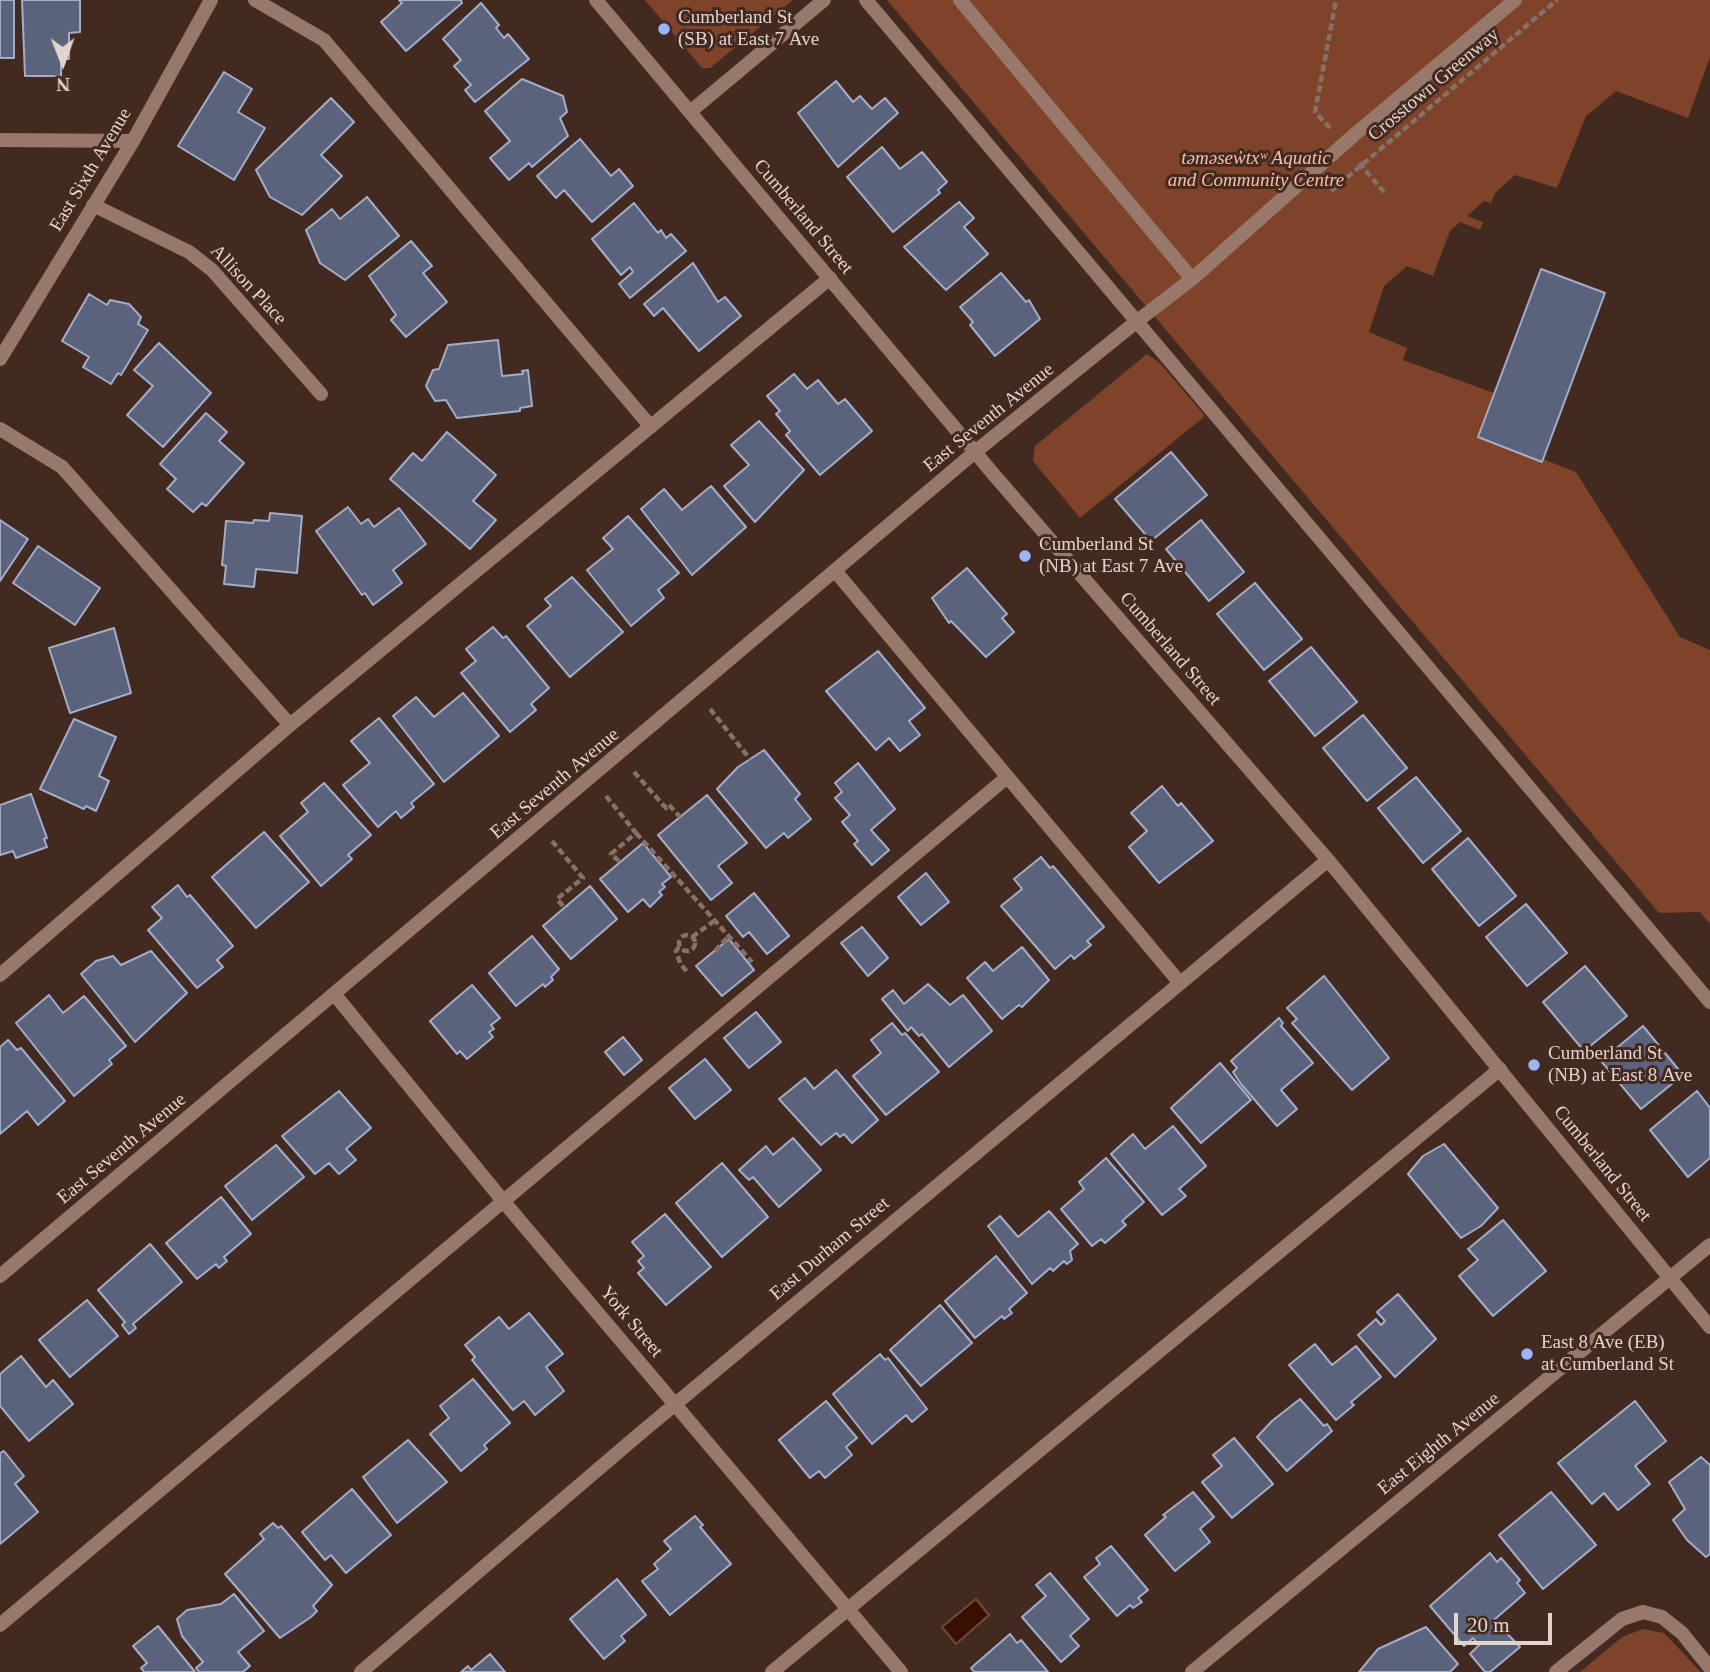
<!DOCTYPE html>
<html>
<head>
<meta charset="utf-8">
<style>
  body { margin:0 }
  #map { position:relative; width:1710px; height:1672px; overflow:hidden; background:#432a20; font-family:"Times New Roman",serif }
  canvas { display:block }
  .north { position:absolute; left:28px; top:28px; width:70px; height:70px; -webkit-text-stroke:5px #432a20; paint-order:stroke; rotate:179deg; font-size:19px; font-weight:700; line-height:28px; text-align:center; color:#e3d3cd }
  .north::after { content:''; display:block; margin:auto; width:24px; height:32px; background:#e3d3cd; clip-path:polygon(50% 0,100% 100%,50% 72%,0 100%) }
  .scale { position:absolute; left:1454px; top:1613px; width:98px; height:32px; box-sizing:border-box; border:4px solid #e3d3cd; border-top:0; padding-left:9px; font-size:21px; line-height:24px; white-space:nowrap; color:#e3d3cd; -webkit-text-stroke:5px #432a20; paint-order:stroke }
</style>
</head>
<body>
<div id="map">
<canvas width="1710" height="1672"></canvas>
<div class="north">N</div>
<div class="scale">20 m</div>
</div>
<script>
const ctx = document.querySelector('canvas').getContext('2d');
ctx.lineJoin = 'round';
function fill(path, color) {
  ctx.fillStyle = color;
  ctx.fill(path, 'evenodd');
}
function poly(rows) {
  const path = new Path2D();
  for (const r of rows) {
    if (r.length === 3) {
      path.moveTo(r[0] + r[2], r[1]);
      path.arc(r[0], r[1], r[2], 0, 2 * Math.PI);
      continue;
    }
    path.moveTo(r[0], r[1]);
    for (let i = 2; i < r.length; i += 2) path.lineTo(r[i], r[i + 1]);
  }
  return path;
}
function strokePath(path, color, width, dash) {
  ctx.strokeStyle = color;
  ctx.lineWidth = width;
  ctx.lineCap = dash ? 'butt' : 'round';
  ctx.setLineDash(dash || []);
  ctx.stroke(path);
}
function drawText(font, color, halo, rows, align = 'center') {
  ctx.font = font + ' "Times New Roman",serif';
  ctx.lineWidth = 6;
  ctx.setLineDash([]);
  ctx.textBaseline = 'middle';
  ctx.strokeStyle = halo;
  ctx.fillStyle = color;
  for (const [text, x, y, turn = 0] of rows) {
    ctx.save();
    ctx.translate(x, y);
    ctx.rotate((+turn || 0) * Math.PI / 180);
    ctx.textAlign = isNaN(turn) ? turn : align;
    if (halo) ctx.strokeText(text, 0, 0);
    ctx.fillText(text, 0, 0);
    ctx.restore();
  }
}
fill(poly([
  [645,0,793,0,710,68,702,68],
  [887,0,1710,0,1710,57,1688,118,1616,91,1586,116,1557,188,1515,175,1495,193,1491,203,1484,201,1467,216,1483,222,1480,230,1460,222,1450,231,1433,276,1407,266,1384,286,1369,332,1407,348,1403,360,1494,393,1479,434,1576,472,1680,637,1710,650,1710,924,1700,912,1659,913],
  [1147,354,1160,363,1205,416,1080,518,1033,461,1035,446],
  [1643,1629,1664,1633,1701,1672,1580,1672,1622,1637]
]), '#7f4329');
const water = poly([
  [976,1599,989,1615,956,1644,942,1627,976,1599]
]);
fill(water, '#3b0f00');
strokePath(water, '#6d4a3e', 2);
const building = poly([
  [0,0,14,0,14,58,0,58,0,0],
  [22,0,80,0,80,32,69,33,69,59,61,59,61,76,25,76,22,0],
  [399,0,461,0,462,3,406,51,381,22,402,3,399,0],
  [481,3,499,25,496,28,504,38,508,34,529,59,475,102,465,90,471,85,454,66,461,60,443,39,481,3],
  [224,72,252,89,238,112,265,128,234,180,178,146,224,72],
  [522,79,563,96,567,112,560,118,568,136,532,167,529,163,509,180,490,158,510,141,485,111,522,79],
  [836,81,853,102,860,96,872,109,885,98,898,113,838,167,798,113,836,81],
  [331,98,354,122,321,155,342,176,302,215,270,197,256,170,331,98],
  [580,139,611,176,619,169,633,186,592,222,564,190,556,198,537,176,580,139],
  [882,147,900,169,922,152,947,182,938,190,940,193,893,232,847,177,882,147],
  [367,197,399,236,345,280,320,263,306,230,332,209,340,219,367,197],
  [959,202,974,218,964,227,988,254,946,290,904,247,959,202],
  [634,203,658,233,661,230,666,238,671,234,686,251,630,298,619,284,633,272,630,267,621,275,592,239,634,203],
  [411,241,432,266,423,273,447,302,406,337,391,320,396,315,369,276,411,241],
  [693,263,718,302,725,297,741,316,699,351,663,308,654,316,644,304,693,263],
  [1541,269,1605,293,1542,462,1478,437,1541,269],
  [1001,273,1026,302,1029,300,1040,319,995,356,970,325,973,322,960,307,1001,273],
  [89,294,107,305,110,300,129,304,141,317,138,324,148,330,121,375,118,373,111,384,83,367,89,357,62,341,89,294],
  [498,340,502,376,523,374,522,371,528,370,532,406,520,408,520,411,457,418,446,400,435,401,426,386,433,370,439,369,448,345,498,340],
  [159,343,211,393,163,447,127,415,153,386,134,370,159,343],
  [794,374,807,389,818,380,838,404,845,399,872,431,820,475,786,435,790,431,776,414,780,411,767,396,794,374],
  [206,413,227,432,219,441,244,463,206,506,202,503,193,512,167,489,176,479,160,464,206,413],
  [759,421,804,470,755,522,724,486,749,465,731,445,759,421],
  [447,432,496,475,473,501,496,520,470,549,390,479,413,453,422,461,447,432],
  [1171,452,1207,495,1151,541,1115,499,1171,452],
  [711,486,746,527,692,575,641,509,664,489,682,510,711,486],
  [348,507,361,524,368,519,374,527,399,508,426,544,393,570,402,583,373,605,365,593,362,595,316,531,348,507],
  [270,513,302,516,297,573,256,569,254,587,224,584,226,566,222,565,226,521,253,523,254,520,269,521,270,513],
  [628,516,679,573,658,590,664,598,631,626,587,570,613,549,603,538,628,516],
  [0,520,28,539,0,581,0,520],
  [1201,520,1244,572,1209,601,1166,549,1201,520],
  [38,546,100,588,75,625,13,583,38,546],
  [967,568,1007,614,1002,618,1014,632,986,657,951,621,949,623,932,598,967,568],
  [572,577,623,632,570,677,527,626,551,606,545,599,572,577],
  [1255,583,1302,639,1264,670,1217,614,1255,583],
  [493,627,503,638,506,636,549,688,531,704,536,710,510,732,461,673,476,661,466,649,493,627],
  [114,628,131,693,70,713,49,648,114,628],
  [1311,647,1357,702,1315,736,1269,681,1311,647],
  [878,651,925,708,909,721,920,735,900,751,889,738,876,750,826,691,878,651],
  [463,693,499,736,444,782,393,716,416,697,434,717,463,693],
  [1363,715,1407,768,1367,801,1323,748,1363,715],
  [379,718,434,784,411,803,414,807,401,818,396,811,378,827,343,785,370,763,351,741,379,718],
  [74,719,116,737,99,776,109,781,96,811,86,806,84,809,40,789,74,719],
  [764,750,800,794,795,799,811,819,788,838,784,833,766,848,717,789,738,767,764,750],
  [858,763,895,809,871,830,889,850,872,865,854,844,858,841,842,822,850,815,835,798,842,792,835,783,858,763],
  [1416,777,1461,831,1423,863,1378,808,1416,777],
  [324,783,371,835,348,855,352,859,321,886,280,836,308,812,301,803,324,783],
  [1162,786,1178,806,1181,803,1213,841,1159,883,1129,847,1147,831,1131,813,1162,786],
  [31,794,47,838,44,839,47,847,16,858,13,851,0,855,0,805,31,794],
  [707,795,747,843,718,866,732,883,711,900,658,835,707,795],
  [264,832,309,882,256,928,212,877,264,832],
  [1468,838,1516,896,1479,926,1432,869,1468,838],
  [643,843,671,877,662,884,665,887,659,892,662,895,650,907,643,899,628,912,600,879,643,843],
  [1041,857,1050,868,1053,866,1104,927,1087,941,1091,945,1074,959,1071,955,1055,969,1001,906,1022,889,1014,879,1041,857],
  [926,873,949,902,921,925,898,897,926,873],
  [178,885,187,897,190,895,233,946,217,960,223,967,197,988,148,930,162,918,152,907,178,885],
  [590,886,617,919,571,959,543,926,590,886],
  [754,893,789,936,767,954,749,932,743,937,726,916,754,893],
  [1526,904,1567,953,1527,986,1486,937,1526,904],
  [862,927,888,958,868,976,841,943,862,927],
  [532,936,559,969,551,977,553,980,545,987,543,984,516,1006,489,973,532,936],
  [729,939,754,970,722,996,696,966,729,939],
  [1022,947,1049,980,1022,1007,1019,1005,1002,1019,967,978,985,962,993,971,1022,947],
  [151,951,187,993,135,1042,81,974,96,961,113,956,121,965,151,951],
  [1585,966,1627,1016,1584,1051,1543,1002,1585,966],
  [1324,976,1389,1058,1352,1090,1292,1023,1297,1019,1287,1008,1324,976],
  [928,984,950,1005,963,995,992,1031,949,1067,922,1034,919,1036,911,1027,908,1031,882,999,893,990,904,1004,928,984],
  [472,985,500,1018,491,1025,494,1029,489,1032,493,1037,467,1059,460,1051,457,1054,430,1021,472,985],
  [49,995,63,1013,84,996,126,1046,109,1060,112,1064,74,1096,16,1023,49,995],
  [756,1012,781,1042,749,1068,724,1038,756,1012],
  [1279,1018,1283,1023,1281,1026,1313,1063,1281,1090,1297,1109,1277,1126,1241,1084,1233,1072,1237,1068,1231,1061,1279,1018],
  [892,1023,902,1035,905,1033,939,1072,886,1115,853,1076,881,1053,871,1040,892,1023],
  [1643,1026,1683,1075,1641,1109,1601,1061,1643,1026],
  [623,1037,642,1060,624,1075,605,1052,623,1037],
  [8,1040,17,1050,21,1048,65,1101,38,1125,27,1111,0,1134,0,1047,8,1040],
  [705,1059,731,1090,695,1119,669,1088,705,1059],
  [1220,1063,1251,1100,1201,1143,1171,1108,1220,1063],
  [836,1070,878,1120,852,1143,844,1134,840,1137,836,1133,821,1145,779,1099,805,1078,814,1089,836,1070],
  [339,1091,371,1128,346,1149,356,1160,339,1174,329,1163,315,1174,282,1136,339,1091],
  [1697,1091,1710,1108,1710,1158,1688,1177,1650,1130,1697,1091],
  [1173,1126,1206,1166,1179,1189,1186,1196,1162,1215,1111,1154,1133,1134,1145,1149,1173,1126],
  [793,1138,821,1170,779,1207,753,1177,749,1180,739,1170,766,1146,773,1155,793,1138],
  [1444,1144,1498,1208,1481,1226,1461,1238,1408,1174,1423,1156,1444,1144],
  [276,1145,304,1177,252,1220,225,1186,276,1145],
  [1106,1158,1144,1202,1122,1221,1126,1225,1105,1243,1101,1239,1092,1246,1061,1209,1084,1189,1079,1182,1106,1158],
  [722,1163,768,1217,722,1257,676,1203,722,1163],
  [221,1197,251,1234,224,1257,227,1261,219,1268,216,1264,197,1279,166,1243,221,1197],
  [1049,1211,1078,1244,1070,1251,1072,1260,1067,1264,1064,1261,1053,1271,1050,1268,1032,1284,988,1226,1000,1216,1018,1237,1049,1211],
  [665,1214,711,1267,666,1305,638,1273,644,1268,638,1261,644,1256,632,1242,665,1214],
  [1503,1220,1546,1271,1493,1316,1459,1276,1478,1260,1468,1249,1503,1220],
  [150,1244,182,1282,133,1324,136,1328,129,1334,122,1325,125,1322,98,1290,150,1244],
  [996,1256,1027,1293,1009,1309,1012,1313,1004,1319,1002,1316,975,1338,945,1301,996,1256],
  [1398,1294,1436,1339,1395,1377,1358,1335,1376,1319,1381,1325,1385,1321,1377,1312,1398,1294],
  [87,1300,118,1336,70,1377,39,1340,87,1300],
  [940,1305,972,1343,921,1386,890,1350,940,1305],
  [529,1313,563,1354,546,1367,564,1391,535,1415,524,1401,513,1410,472,1360,475,1357,465,1345,499,1317,509,1329,529,1313],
  [1315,1344,1332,1365,1356,1346,1381,1377,1351,1402,1354,1405,1336,1420,1289,1365,1315,1344],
  [880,1354,885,1360,888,1358,927,1409,912,1422,906,1415,872,1444,833,1394,880,1354],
  [21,1356,46,1387,53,1380,73,1404,29,1441,0,1406,0,1374,21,1356],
  [473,1379,510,1423,484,1445,487,1449,461,1471,430,1434,449,1418,440,1406,473,1379],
  [1300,1399,1324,1426,1327,1424,1332,1431,1287,1471,1257,1437,1272,1421,1300,1399],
  [826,1401,857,1438,846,1447,852,1455,825,1478,819,1471,810,1478,779,1440,826,1401],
  [1635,1401,1666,1441,1635,1466,1650,1484,1618,1510,1604,1493,1592,1504,1558,1463,1635,1401],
  [1234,1438,1273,1484,1232,1518,1202,1482,1222,1466,1213,1455,1234,1438],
  [408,1440,447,1482,397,1523,363,1477,408,1440],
  [4,1451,24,1476,15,1484,38,1512,0,1544,0,1453,4,1451],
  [1701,1457,1710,1465,1710,1554,1706,1557,1687,1540,1673,1520,1685,1509,1669,1482,1701,1457],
  [352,1489,391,1535,346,1573,331,1555,325,1560,302,1532,352,1489],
  [1193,1492,1214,1517,1200,1529,1210,1542,1175,1571,1145,1535,1166,1517,1163,1515,1193,1492],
  [1551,1492,1596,1545,1543,1589,1499,1535,1551,1492],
  [695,1516,703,1525,700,1527,731,1564,670,1615,642,1581,658,1569,654,1564,671,1549,664,1541,695,1516],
  [273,1523,278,1528,281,1526,332,1585,313,1606,317,1611,311,1617,280,1638,225,1574,264,1539,260,1534,273,1523],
  [1111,1546,1148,1590,1138,1598,1142,1602,1133,1608,1130,1605,1117,1616,1084,1577,1100,1564,1096,1558,1111,1546],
  [1490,1553,1497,1562,1501,1558,1520,1580,1517,1583,1525,1593,1494,1620,1520,1647,1490,1672,1485,1672,1470,1654,1479,1645,1473,1638,1464,1646,1430,1606,1490,1553],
  [1050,1573,1089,1619,1070,1636,1079,1646,1061,1662,1022,1617,1046,1596,1036,1585,1050,1573],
  [617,1579,646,1615,621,1636,625,1641,604,1659,570,1619,617,1579],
  [234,1594,264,1631,238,1652,250,1666,243,1672,199,1672,196,1668,203,1662,182,1636,177,1619,187,1610,221,1604,234,1594],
  [158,1626,195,1672,144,1672,141,1668,147,1663,133,1646,158,1626],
  [1426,1627,1458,1664,1450,1672,1359,1672,1378,1649,1426,1627],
  [1010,1634,1017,1643,1021,1640,1048,1672,974,1672,971,1668,1010,1634],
  [490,1654,505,1672,461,1672,468,1666,471,1670,490,1654]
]);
fill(building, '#5a637b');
strokePath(building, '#a3adc9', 2);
strokePath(poly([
  [1330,128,1315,112,1336,0],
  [1359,163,1384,192],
  [1331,191,1557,0],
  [710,709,750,759],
  [634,772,666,808,669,805,680,817],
  [606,796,636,833,611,854,620,862],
  [636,833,752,962],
  [552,841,583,878,557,899,565,908],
  [687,943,8],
  [692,937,714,921],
  [679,947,676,951,680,963,688,973],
  [715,951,728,937]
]), '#867168', 4.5, [7, 3.5]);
strokePath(poly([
  [255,0,324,40,651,427],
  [866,0,1710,1002],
  [960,0,1192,279],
  [690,112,824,0],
  [0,140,133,141],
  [1136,322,1192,279,1354,135,1515,0],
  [0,429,62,467,290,725,830,278],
  [836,572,1180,983],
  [0,975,290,725],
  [0,1625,1006,778],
  [772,1672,1500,1069],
  [1556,1672,1622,1619,1643,1612,1662,1617,1682,1633,1710,1668]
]), '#97786b', 14);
strokePath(poly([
  [596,0,995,476,1328,860,1710,1327],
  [93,205,189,252,212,270,321,394],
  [0,359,133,141,211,0],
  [335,995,504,1202,901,1672],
  [0,1276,975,452,1136,322],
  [361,1672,637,1436,1328,860]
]), '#97786b', 14);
strokePath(poly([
  [1192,1672,1710,1245]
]), '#97786b', 14);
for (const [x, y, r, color] of [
  [664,29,7,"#9ab5fd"],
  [1025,556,7,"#9ab5fd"],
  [1534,1065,7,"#9ab5fd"],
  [1527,1354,7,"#9ab5fd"]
]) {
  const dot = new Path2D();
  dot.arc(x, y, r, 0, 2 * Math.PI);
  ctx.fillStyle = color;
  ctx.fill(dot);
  strokePath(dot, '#432a20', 2.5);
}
drawText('19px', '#e3d3cd', '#432a20', [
  ["Cumberland St",678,18],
  ["(SB) at East 7 Ave",678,40],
  ["Cumberland St",1039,545],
  ["(NB) at East 7 Ave",1039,567],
  ["Cumberland St",1548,1054],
  ["(NB) at East 8 Ave",1548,1076],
  ["East 8 Ave (EB)",1541,1343],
  ["at Cumberland St",1541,1365]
], 'left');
drawText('19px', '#e3d3cd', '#432a20', [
  ["Crosstown Greenway",1434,85,-40],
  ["East Sixth Avenue",91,170,-59],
  ["Cumberland Street",803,217,50],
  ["Allison Place",248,285,47],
  ["East Seventh Avenue",989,418,-39],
  ["Cumberland Street",1170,649,49],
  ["East Seventh Avenue",555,784,-40],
  ["East Seventh Avenue",122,1149,-40],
  ["Cumberland Street",1602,1164,51],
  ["East Durham Street",830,1249,-40],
  ["York Street",631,1322,50],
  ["East Eighth Avenue",1439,1444,-39]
]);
drawText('italic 19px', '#f8bda6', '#432a20', [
  ["təməsew̓txʷ Aquatic",1256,159],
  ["and Community Centre",1256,181]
]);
</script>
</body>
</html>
